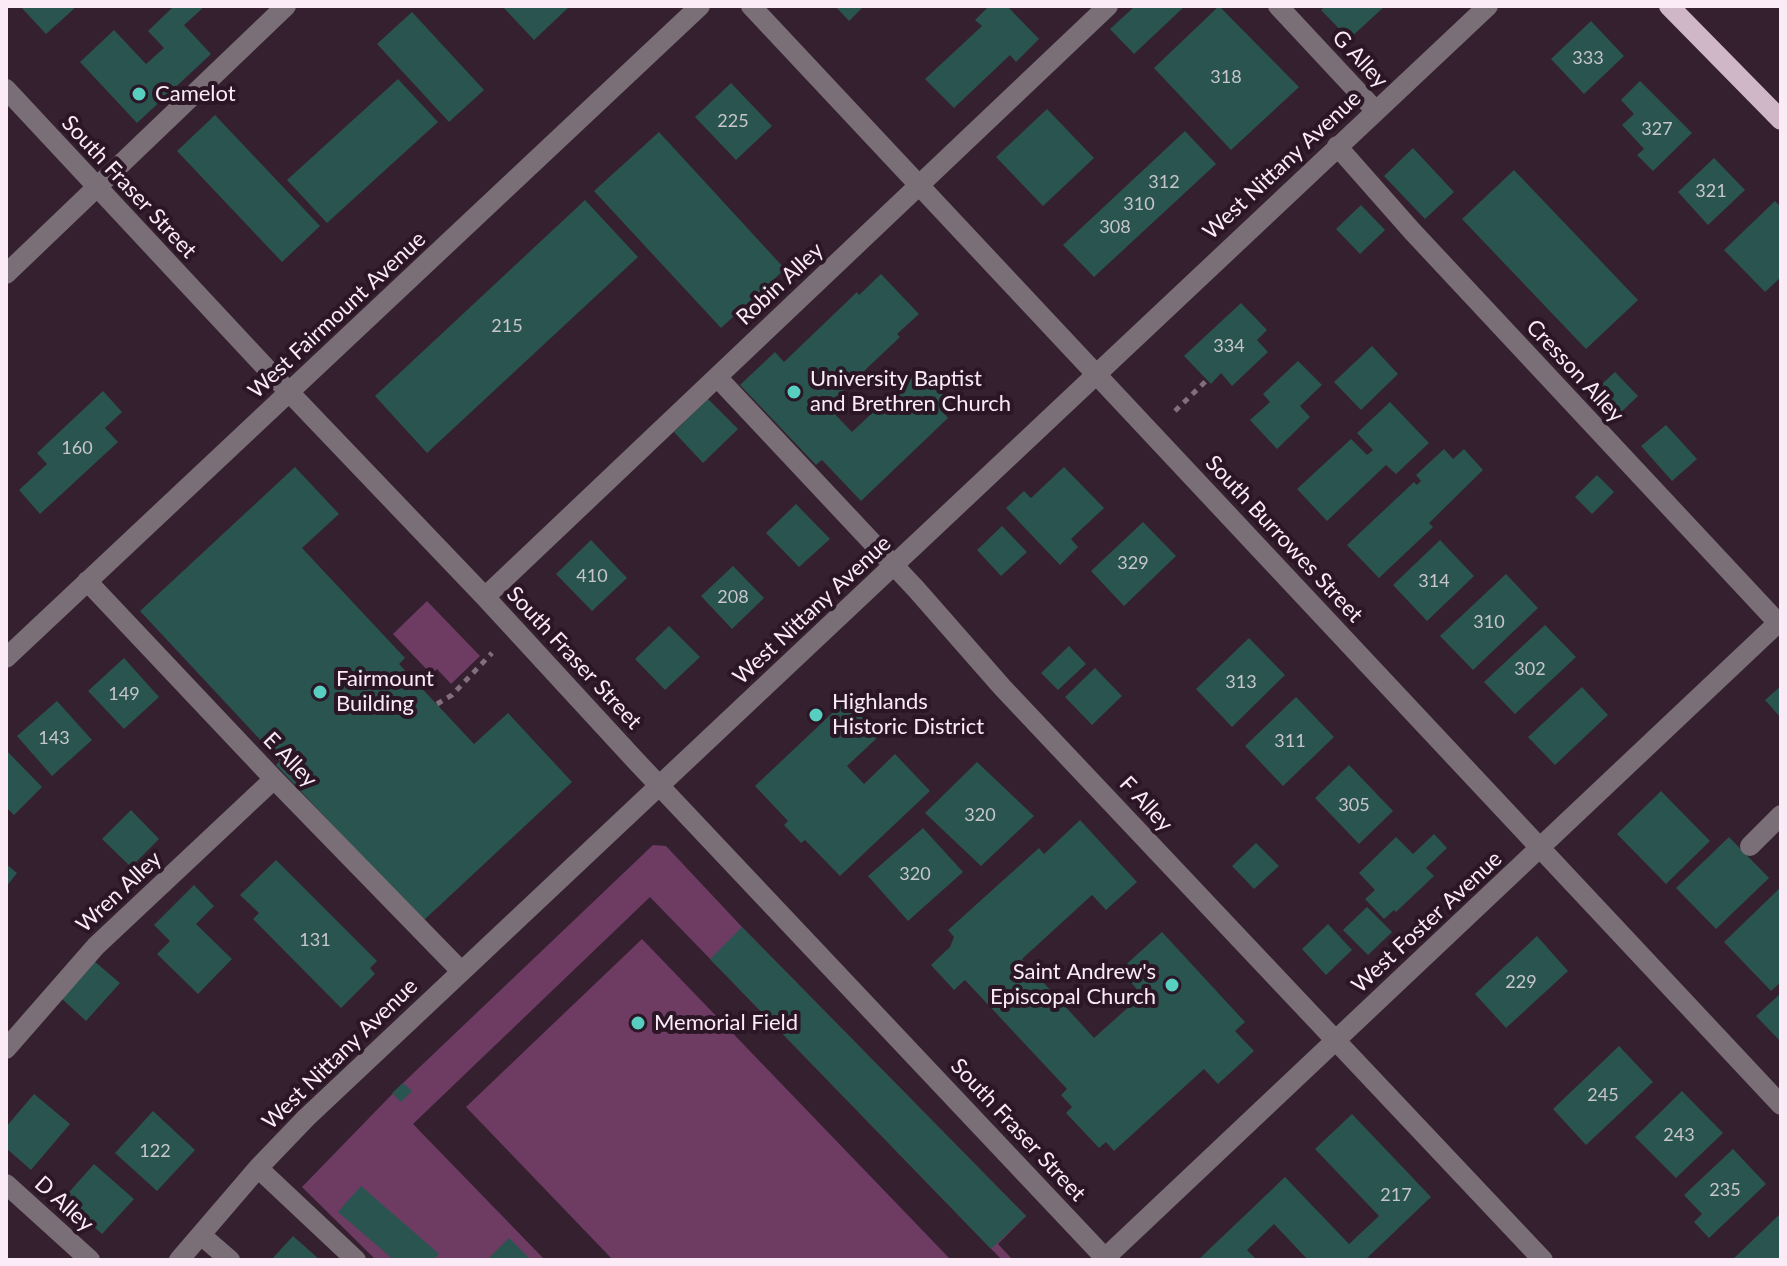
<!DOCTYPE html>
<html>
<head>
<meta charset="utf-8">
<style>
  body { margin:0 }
  #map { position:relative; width:1787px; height:1266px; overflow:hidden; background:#352030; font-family:Lato,sans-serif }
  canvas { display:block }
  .frame { position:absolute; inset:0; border:8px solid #faebf6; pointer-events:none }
</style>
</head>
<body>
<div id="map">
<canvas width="1787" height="1266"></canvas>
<div class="frame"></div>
</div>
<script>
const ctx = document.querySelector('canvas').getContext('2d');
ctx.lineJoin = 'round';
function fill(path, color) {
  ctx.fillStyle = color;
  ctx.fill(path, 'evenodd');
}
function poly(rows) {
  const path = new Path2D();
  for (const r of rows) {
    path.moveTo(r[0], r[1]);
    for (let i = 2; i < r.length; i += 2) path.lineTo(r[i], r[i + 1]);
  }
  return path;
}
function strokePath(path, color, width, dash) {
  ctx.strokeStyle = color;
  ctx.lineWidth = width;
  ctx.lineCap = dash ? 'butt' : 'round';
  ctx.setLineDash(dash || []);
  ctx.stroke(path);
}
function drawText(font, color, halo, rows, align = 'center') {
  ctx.font = font + ' Lato,sans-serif';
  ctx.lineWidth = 8;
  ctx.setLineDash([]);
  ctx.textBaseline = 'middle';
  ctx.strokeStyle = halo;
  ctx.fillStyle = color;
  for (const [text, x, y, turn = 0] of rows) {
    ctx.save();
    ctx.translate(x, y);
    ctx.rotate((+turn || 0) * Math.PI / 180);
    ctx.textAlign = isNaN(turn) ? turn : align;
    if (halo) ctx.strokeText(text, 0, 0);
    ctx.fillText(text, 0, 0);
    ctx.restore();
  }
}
fill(poly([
  [427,601,480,656,451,684,437,669,431,674,393,634],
  [653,845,666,846,742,927,1026,1216,998,1244,1013,1260,1002,1260,650,897,413,1124,545,1260,376,1260,302,1187,403,1083],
  [642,939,951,1260,613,1260,466,1107]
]), '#6e3b62');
fill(poly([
  [20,6,77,6,46,34],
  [174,6,205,6,184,25,211,54,137,123,80,62,114,30,146,64,164,48,148,31],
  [502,6,570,6,534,40],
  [835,6,864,6,849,21],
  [989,6,1007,6,1039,39,1016,62,1010,55,954,108,925,79,982,26,975,20],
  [1135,6,1185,6,1134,54,1110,29],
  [1219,6,1299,87,1231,150,1154,68],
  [1326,6,1385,6,1349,39,1321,10],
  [412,12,484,90,449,122,377,44],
  [1591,21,1624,56,1584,94,1551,59],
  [398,79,438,122,327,223,287,180],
  [1640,81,1692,133,1653,171,1637,155,1644,149,1622,125,1634,114,1621,100],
  [731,83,772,126,736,160,695,117],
  [1047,109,1094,158,1043,206,996,157],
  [215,115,320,226,282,262,177,151],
  [1185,131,1216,164,1094,277,1063,245],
  [659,132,785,269,721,328,594,191],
  [1413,148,1454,192,1425,219,1384,176],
  [1714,158,1745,190,1708,225,1678,192],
  [1514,170,1638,300,1586,349,1462,219],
  [585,200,638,257,427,453,375,396],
  [1775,201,1781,207,1781,277,1765,292,1724,250],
  [1361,205,1385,230,1360,254,1336,229],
  [881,274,919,314,897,334,900,337,827,406,852,432,909,378,911,379,922,370,951,399,941,410,948,418,861,501,822,460,816,465,740,385,775,352,784,362,857,292,859,295],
  [1241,303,1267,330,1257,340,1268,352,1232,386,1221,373,1211,384,1184,356],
  [1372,346,1398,374,1361,410,1334,382],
  [1298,361,1322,385,1300,406,1310,417,1277,449,1250,420,1270,402,1263,394],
  [1615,372,1638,396,1616,417,1593,392],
  [103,391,122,412,105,428,118,442,40,514,19,490,47,464,37,453],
  [708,399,738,429,703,463,674,432],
  [1390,402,1429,443,1396,474,1386,465,1327,521,1297,489,1351,439,1367,455,1373,450,1357,433],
  [1666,425,1697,459,1672,481,1641,446],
  [1444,449,1453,459,1464,449,1483,470,1429,523,1433,527,1379,578,1347,545,1414,482,1417,485,1421,481,1416,475],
  [295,467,339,514,302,548,405,658,399,664,474,744,508,713,572,782,423,921,276,765,280,761,140,611],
  [1064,467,1104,508,1071,539,1078,547,1060,565,1006,508,1024,491,1031,498],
  [1597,475,1614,492,1592,514,1575,497],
  [796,504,830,539,799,567,766,533],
  [1143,522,1176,556,1124,606,1091,571],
  [1002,526,1027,552,1001,576,977,550],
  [591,540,627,578,592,611,556,574],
  [1440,540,1474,576,1427,621,1393,585],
  [733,566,764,598,732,629,701,596],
  [1506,574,1538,608,1473,670,1440,636],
  [1545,625,1576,657,1515,714,1484,682],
  [669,626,700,657,665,690,635,659],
  [1249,638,1285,675,1232,727,1196,689],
  [1069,646,1086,664,1058,690,1041,673],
  [124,658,159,697,124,729,88,691],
  [1095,668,1122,696,1092,725,1065,697],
  [1781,686,1781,718,1765,700],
  [1582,687,1608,715,1555,765,1528,737],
  [1296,697,1334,737,1283,786,1245,746],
  [846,700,879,736,847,766,864,784,895,754,930,791,840,876,805,840,801,843,784,825,788,821,755,786],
  [57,701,92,740,52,776,17,736],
  [6,750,42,787,14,815,6,807],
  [977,762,1034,816,981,866,925,813],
  [1349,765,1393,811,1359,844,1315,798],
  [1661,791,1710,841,1666,884,1617,834],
  [131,810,159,839,131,867,102,839],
  [1080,820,1137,882,1106,910,1092,895,1022,959,1094,1038,1142,995,1120,970,1162,932,1245,1022,1235,1031,1254,1051,1218,1084,1204,1069,1114,1151,1106,1142,1099,1148,1066,1113,1072,1107,1061,1095,1067,1089,965,980,954,990,931,965,950,947,954,937,948,930,1039,848,1044,854],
  [923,828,963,872,908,921,868,876],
  [1434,834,1447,848,1426,868,1434,876,1396,912,1394,910,1384,919,1365,899,1375,890,1359,873,1396,837,1413,854],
  [1729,837,1769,878,1716,929,1676,888],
  [1256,843,1279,866,1254,889,1232,866],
  [276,860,377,961,370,968,375,974,341,1008,253,919,259,913,240,895],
  [6,864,17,873,6,887],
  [194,885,214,906,196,924,232,959,198,994,157,954,170,941,154,925],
  [1781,887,1781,982,1771,991,1724,942],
  [1367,907,1392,932,1368,955,1343,930],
  [1328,924,1352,950,1326,975,1302,949],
  [742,927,1026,1216,991,1249,710,959],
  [1537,936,1568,971,1506,1028,1475,994],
  [94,961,120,983,86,1021,61,998],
  [1781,993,1781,1042,1756,1016],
  [1619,1046,1653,1082,1586,1145,1553,1109],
  [403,1083,412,1091,401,1102,392,1093],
  [1682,1091,1723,1133,1676,1178,1635,1137],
  [34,1094,70,1124,31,1170,6,1148,6,1127],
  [153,1111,195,1150,157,1191,115,1153],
  [1352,1114,1431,1197,1365,1260,1308,1260,1274,1224,1247,1250,1257,1260,1198,1260,1285,1177,1349,1244,1379,1216,1315,1149],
  [1733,1149,1766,1184,1709,1238,1694,1222,1702,1214,1684,1195],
  [94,1164,134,1199,102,1234,63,1199],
  [361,1186,439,1254,433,1260,394,1260,338,1212],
  [1781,1213,1781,1260,1732,1260],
  [293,1236,320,1260,271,1260],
  [509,1238,531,1260,487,1260]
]), '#29544f');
strokePath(poly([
  [1175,411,1207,380],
  [437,704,452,695,492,653]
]), '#816f7d', 5, [6, 6]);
strokePath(poly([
  [751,6,1781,1105],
  [1278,6,1375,110],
  [6,89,268,370,485,597,636,761,1107,1260],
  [1337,146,1412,231,1781,626],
  [6,274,286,6],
  [717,377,916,589,1002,687,1543,1260],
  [87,581,274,779,461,971],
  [485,597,1108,6],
  [6,658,700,6],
  [1750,846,1781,815],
  [6,1049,96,946,274,779],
  [258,1168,356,1260],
  [6,1184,90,1260],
  [201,1235,230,1260],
  [1105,1258,1781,620],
  [179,1260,258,1168,306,1118,1488,6]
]), '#7b6f77', 20);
strokePath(poly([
  [1669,6,1781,120]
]), '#cfb7c8', 20);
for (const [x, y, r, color] of [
  [139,94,8,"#58cec0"],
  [794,392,8,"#58cec0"],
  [320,692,8,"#58cec0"],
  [816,715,8,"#58cec0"],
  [1172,985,8,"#58cec0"],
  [638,1023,8,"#58cec0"]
]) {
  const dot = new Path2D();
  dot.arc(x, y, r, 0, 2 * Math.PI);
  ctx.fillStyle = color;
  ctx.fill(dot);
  strokePath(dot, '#2b1626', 3);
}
drawText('18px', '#c6c5cc', null, [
  ["333",1588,58],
  ["318",1226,77],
  ["225",733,121],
  ["327",1657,129],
  ["312",1164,182],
  ["321",1711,191],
  ["310",1139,204],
  ["308",1115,227],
  ["215",507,326],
  ["334",1229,346],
  ["160",77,448],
  ["329",1133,563],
  ["410",592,576],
  ["314",1434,581],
  ["208",733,597],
  ["310",1489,622],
  ["302",1530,669],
  ["313",1241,682],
  ["149",124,694],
  ["143",54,738],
  ["311",1290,741],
  ["305",1354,805],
  ["320",980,815],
  ["320",915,874],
  ["131",315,940],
  ["229",1521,982],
  ["245",1603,1095],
  ["243",1679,1135],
  ["122",155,1151],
  ["235",1725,1190],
  ["217",1396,1195]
]);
drawText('22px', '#faebf6', '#2b1626', [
  ["G Alley",1360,59,47],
  ["West Nittany Avenue",1282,165,-43],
  ["South Fraser Street",129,187,47],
  ["Robin Alley",780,284,-43],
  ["West Fairmount Avenue",337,315,-43],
  ["Cresson Alley",1575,371,47],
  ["South Burrowes Street",1284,539,47],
  ["West Nittany Avenue",812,610,-43],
  ["South Fraser Street",574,658,47],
  ["E Alley",290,760,46],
  ["F Alley",1146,804,47],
  ["Wren Alley",119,892,-43],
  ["West Foster Avenue",1427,922,-43],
  ["West Nittany Avenue",340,1054,-44],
  ["South Fraser Street",1018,1130,47],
  ["D Alley",64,1204,42]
]);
drawText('22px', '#faebf6', '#2b1626', [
  ["Camelot",155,94],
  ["University Baptist",810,379],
  ["and Brethren Church",810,404],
  ["Fairmount",336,679],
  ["Building",336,704],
  ["Highlands",832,702],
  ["Historic District",832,727],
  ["Saint Andrew's",1156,972,"right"],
  ["Episcopal Church",1156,997,"right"],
  ["Memorial Field",654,1023]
], 'left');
</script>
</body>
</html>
